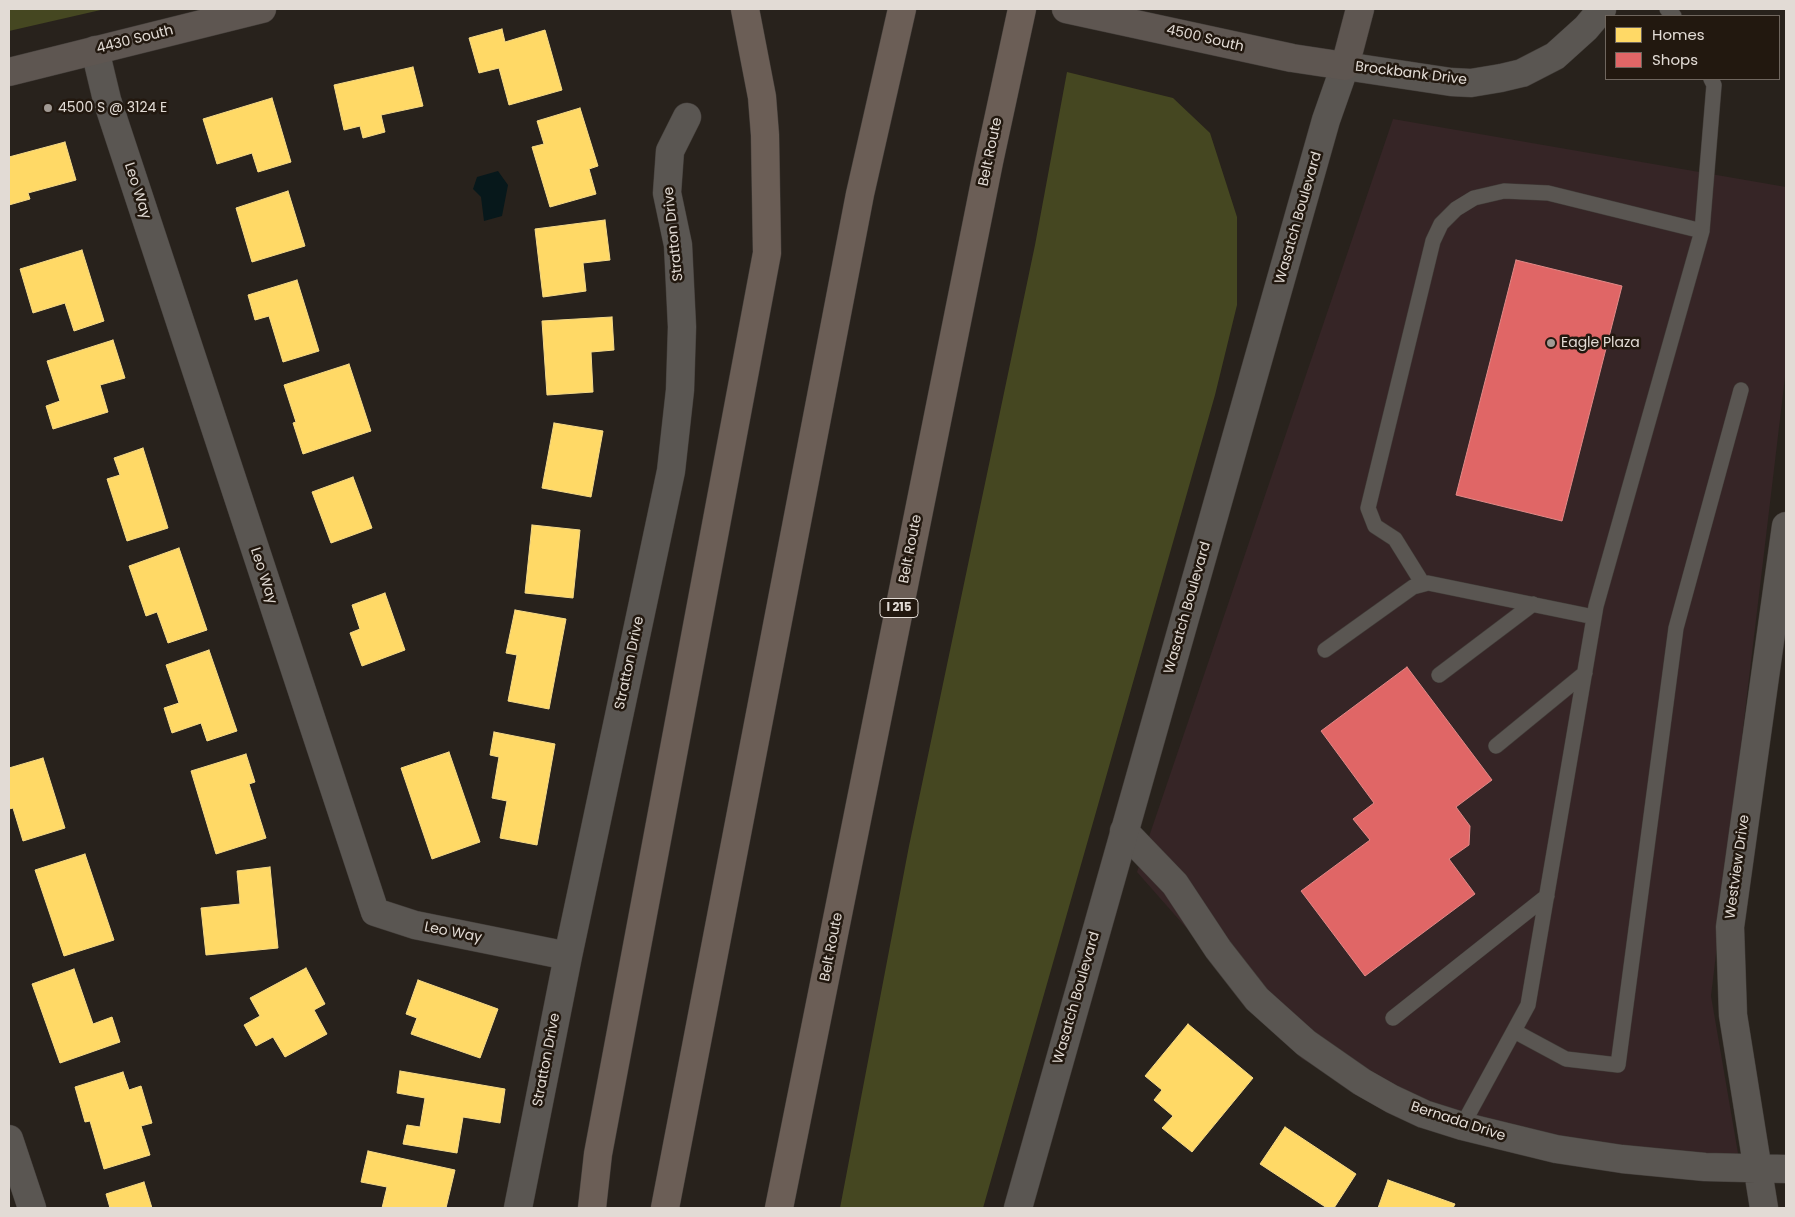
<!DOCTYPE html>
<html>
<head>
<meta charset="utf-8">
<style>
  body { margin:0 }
  #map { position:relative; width:1795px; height:1217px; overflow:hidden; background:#28221c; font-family:Poppins,sans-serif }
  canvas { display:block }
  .frame { position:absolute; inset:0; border:10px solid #e2dbd5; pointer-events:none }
  .legend { position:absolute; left:1605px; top:15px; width:175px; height:65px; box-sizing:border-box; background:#22180f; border:1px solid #6f665e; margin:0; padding:6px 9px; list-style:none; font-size:15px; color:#e2dbd5 }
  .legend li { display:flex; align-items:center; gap:10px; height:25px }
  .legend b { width:25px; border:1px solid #6f665e }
</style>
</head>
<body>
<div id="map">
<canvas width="1795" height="1217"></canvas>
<div class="frame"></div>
<ul class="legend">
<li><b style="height:14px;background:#ffd966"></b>Homes</li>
<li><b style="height:14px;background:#e06666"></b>Shops</li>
</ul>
</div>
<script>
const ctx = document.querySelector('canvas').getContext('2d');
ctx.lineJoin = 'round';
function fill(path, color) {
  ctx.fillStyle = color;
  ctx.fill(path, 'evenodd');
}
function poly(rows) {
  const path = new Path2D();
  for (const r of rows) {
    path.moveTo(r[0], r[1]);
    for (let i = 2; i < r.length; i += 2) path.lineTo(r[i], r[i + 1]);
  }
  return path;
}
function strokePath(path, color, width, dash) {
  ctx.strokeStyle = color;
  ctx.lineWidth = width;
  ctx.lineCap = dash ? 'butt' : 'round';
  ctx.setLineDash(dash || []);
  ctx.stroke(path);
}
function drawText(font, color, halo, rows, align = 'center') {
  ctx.font = font + ' Poppins,sans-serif';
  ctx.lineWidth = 5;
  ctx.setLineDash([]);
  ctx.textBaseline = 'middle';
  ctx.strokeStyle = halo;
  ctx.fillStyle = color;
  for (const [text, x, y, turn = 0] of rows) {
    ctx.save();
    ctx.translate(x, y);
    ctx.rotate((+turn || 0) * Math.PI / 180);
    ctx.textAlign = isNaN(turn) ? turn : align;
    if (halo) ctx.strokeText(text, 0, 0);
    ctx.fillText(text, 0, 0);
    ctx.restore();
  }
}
fill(poly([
  [1393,119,1786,187,1786,369,1711,996,1739,1159,1456,1136,1302,1059,1137,872]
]), '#362526');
fill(poly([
  [9,9,105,9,9,31],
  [1067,72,1173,98,1210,133,1237,217,1237,305,1215,395,983,1208,840,1208,909,846,1035,245]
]), '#454721');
fill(poly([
  [498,171,508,185,502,216,484,221,481,197,473,189,477,177]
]), '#07181b');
const homes = poly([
  [502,29,505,42,545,30,562,90,509,105,499,68,479,73,469,38,502,29],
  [413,67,423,106,381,115,385,132,363,138,360,126,344,130,334,85,413,67],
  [272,98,291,162,258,172,252,153,217,164,203,119,272,98],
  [580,108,598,166,589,169,596,194,550,207,532,147,544,144,537,121,580,108],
  [65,142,76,180,28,193,30,199,9,205,9,157,65,142],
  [288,191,305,246,252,262,236,208,288,191],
  [605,220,610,260,583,263,586,291,543,297,535,229,605,220],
  [82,250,104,321,74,331,65,303,33,313,20,269,82,250],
  [297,280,319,351,283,362,269,316,255,320,248,295,297,280],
  [612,317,614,350,591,352,593,392,547,395,542,321,612,317],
  [113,340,125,378,100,385,108,412,53,429,46,406,60,401,47,361,113,340],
  [349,364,371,431,303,454,293,423,296,422,284,385,349,364],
  [554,423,603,431,591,497,542,488,554,423],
  [143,448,168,528,127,541,107,479,120,475,114,458,143,448],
  [353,477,372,528,331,543,312,492,353,477],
  [532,525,580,530,573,598,525,593,532,525],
  [179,548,207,630,168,643,157,612,146,616,129,566,179,548],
  [385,593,405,650,362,666,350,633,360,629,352,605,385,593],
  [515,610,566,619,549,709,508,701,517,655,506,653,515,610],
  [209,650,237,731,207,741,201,723,172,733,164,708,179,703,166,665,209,650],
  [494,732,555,744,537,845,500,838,507,801,492,798,499,757,490,755,494,732],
  [449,752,480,842,432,859,401,768,449,752],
  [246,754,255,782,249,784,266,838,216,854,191,771,246,754],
  [43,758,65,828,23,841,13,808,9,809,9,768,43,758],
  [85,854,114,940,64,956,35,870,85,854],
  [270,867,278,948,206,955,201,908,240,904,237,871,270,867],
  [306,968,325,1004,314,1010,327,1034,285,1057,273,1037,256,1046,244,1025,260,1016,250,998,306,968],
  [74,969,93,1024,112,1017,120,1042,60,1063,32,984,74,969],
  [418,980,498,1009,480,1058,411,1034,417,1018,406,1014,418,980],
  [1188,1024,1253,1078,1192,1152,1162,1128,1173,1116,1154,1100,1162,1090,1145,1076,1188,1024],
  [400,1071,505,1089,500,1123,463,1117,457,1153,403,1144,407,1125,420,1127,425,1098,397,1093,400,1071],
  [123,1072,129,1090,141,1086,152,1123,141,1126,150,1155,104,1169,90,1121,85,1122,75,1087,123,1072],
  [1285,1127,1356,1174,1334,1208,1327,1208,1260,1164,1285,1127],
  [368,1151,455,1170,446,1208,382,1208,387,1187,361,1182,368,1151],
  [1388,1180,1455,1204,1453,1208,1378,1208,1388,1180],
  [144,1182,152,1208,110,1208,106,1194,144,1182]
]);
fill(homes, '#ffd966');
strokePath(homes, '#f6da87', 1);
const shops = poly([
  [1516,260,1622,286,1562,521,1456,495,1516,260],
  [1407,667,1492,780,1456,807,1470,826,1469,845,1449,859,1475,894,1365,976,1301,891,1370,840,1353,819,1374,803,1321,731,1407,667]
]);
fill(shops, '#e06666');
strokePath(shops, '#e18987', 1);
const service = poly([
  [1667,9,1674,16],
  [1423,584,1395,539,1375,526,1368,508,1433,241,1441,224,1456,209,1474,198,1504,191,1548,193,1702,231],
  [1325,650,1413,587,1428,583,1594,617],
  [1439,675,1533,604],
  [1496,746,1585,673],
  [1393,1018,1547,896],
  [1514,1031,1566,1059,1618,1065,1676,628,1741,390],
  [1462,1126,1528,1005,1596,606,1702,231,1714,85,1711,79]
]);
const minor = poly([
  [95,50,107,100,375,912,415,925,568,956],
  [1124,831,1175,884,1218,949,1257,999,1306,1043,1362,1082,1392,1099,1424,1114,1462,1126,1556,1149,1622,1159,1705,1167,1786,1169],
  [9,1139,32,1208],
  [518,1208,568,956,671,471,680,390,682,327,678,245,667,193,670,151,687,117],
  [1764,1208,1733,1015,1730,927,1786,526]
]);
const tertiary = poly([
  [1018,1208,1326,120,1345,66,1451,82,1471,83,1501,78,1522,73,1555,56,1586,28,1602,9]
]);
const secondary = poly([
  [1066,9,1292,58,1345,66,1360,9],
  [9,72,262,9]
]);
const motorway = poly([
  [592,1208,598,1154,767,253,765,135,762,97,745,9],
  [665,1208,860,194,902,9],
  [779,1208,989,162,1022,9]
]);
strokePath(service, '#423d39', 16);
strokePath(minor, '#423d39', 29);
strokePath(tertiary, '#423d39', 29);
strokePath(secondary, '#423d39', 29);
strokePath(motorway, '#423d39', 29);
strokePath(service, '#5a5652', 15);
strokePath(minor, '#5a5652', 28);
strokePath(tertiary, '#5a5652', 28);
strokePath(secondary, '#5e5651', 28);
strokePath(motorway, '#6b5e56', 28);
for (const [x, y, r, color] of [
  [48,108,5,"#a19a94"],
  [1551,343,5,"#a19a94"]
]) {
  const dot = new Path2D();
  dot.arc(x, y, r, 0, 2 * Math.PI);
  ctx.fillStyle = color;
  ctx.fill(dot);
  strokePath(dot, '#22180f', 2);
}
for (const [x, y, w] of [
  [899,608,38]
]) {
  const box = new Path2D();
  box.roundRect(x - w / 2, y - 9.5, w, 19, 4);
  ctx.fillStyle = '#22180f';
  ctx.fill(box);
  strokePath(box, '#e2dbd5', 1);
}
drawText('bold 12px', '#e2dbd5', null, [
  ["I 215",899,608]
]);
drawText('14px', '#e2dbd5', '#22180f', [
  ["4500 South",1205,39,13],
  ["4430 South",135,40,-14],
  ["Brockbank Drive",1411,74,7],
  ["Belt Route",991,152,-78],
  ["Leo Way",137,191,72],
  ["Wasatch Boulevard",1299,218,-74],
  ["Stratton Drive",674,234,-96],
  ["Belt Route",911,549,-79],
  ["Leo Way",263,576,72],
  ["Wasatch Boulevard",1188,608,-74],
  ["Stratton Drive",630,663,-78],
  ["Westview Drive",1738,867,-82],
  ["Leo Way",453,933,11],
  ["Belt Route",832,947,-79],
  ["Wasatch Boulevard",1077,998,-74],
  ["Stratton Drive",547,1060,-79],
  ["Bernada Drive",1458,1122,18]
]);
drawText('14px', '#e2dbd5', '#22180f', [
  ["4500 S @ 3124 E",58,108],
  ["Eagle Plaza",1561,343]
], 'left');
</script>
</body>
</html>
